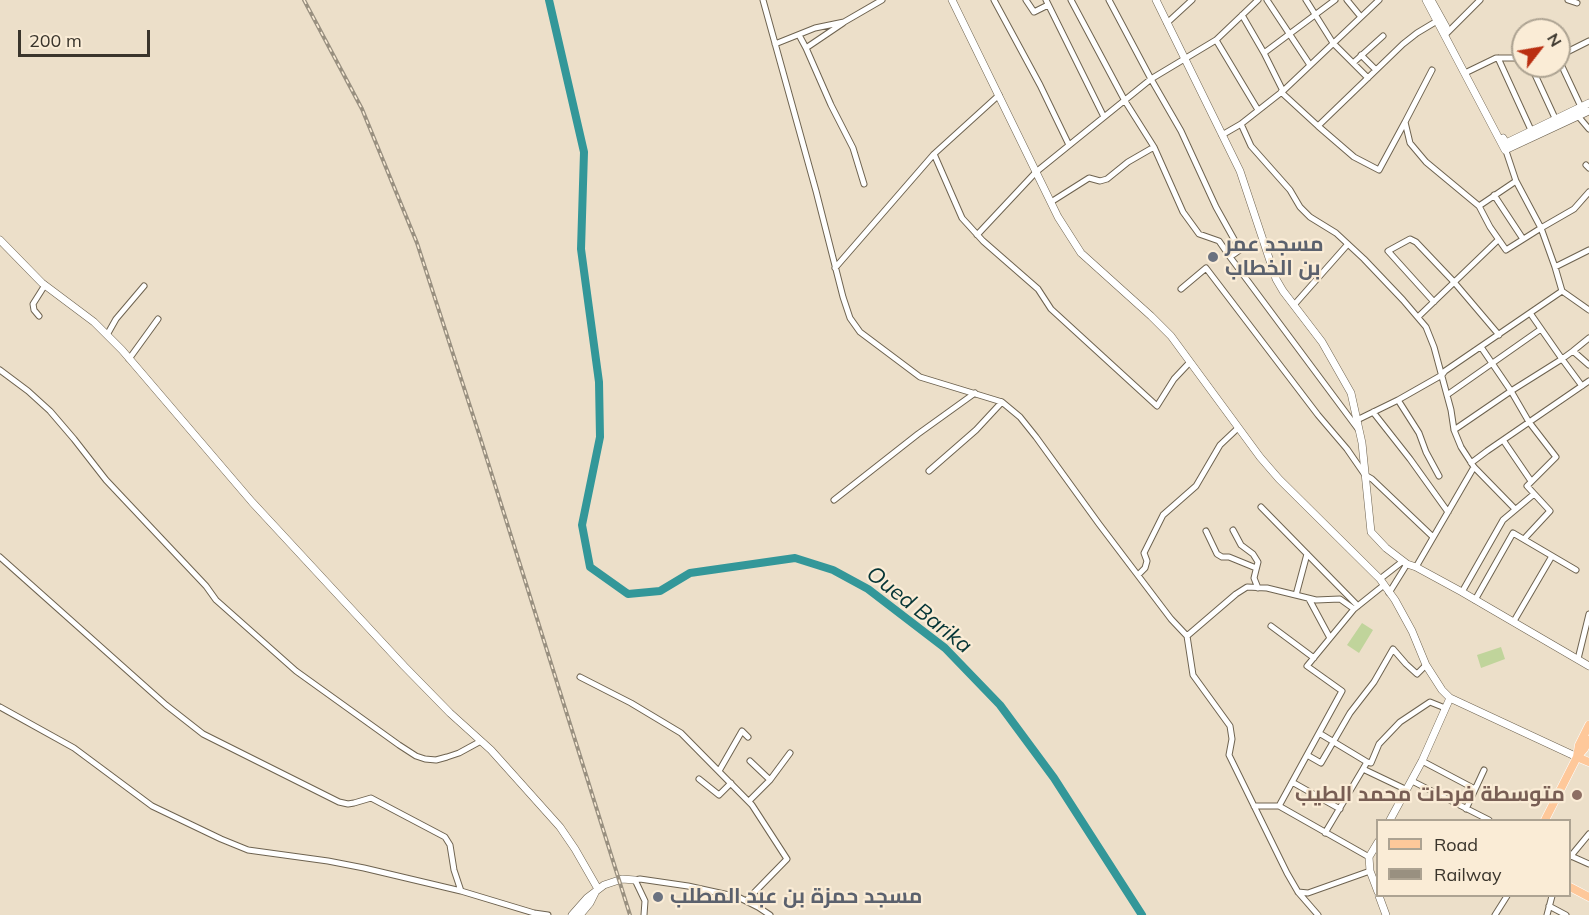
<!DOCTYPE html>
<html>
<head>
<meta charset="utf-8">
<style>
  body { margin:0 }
  #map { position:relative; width:1589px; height:915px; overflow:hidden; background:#ecdfc9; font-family:Mulish,sans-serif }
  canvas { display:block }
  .legend { position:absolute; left:1376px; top:819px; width:195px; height:78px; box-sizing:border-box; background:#faecd6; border:2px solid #ada392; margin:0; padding:8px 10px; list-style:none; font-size:18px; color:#3a352c }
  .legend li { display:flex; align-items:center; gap:12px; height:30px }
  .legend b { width:30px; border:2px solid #ada392 }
  .north { position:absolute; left:1511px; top:18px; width:60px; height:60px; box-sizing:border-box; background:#faecd6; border:2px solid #ada392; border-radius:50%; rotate:59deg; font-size:16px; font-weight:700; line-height:24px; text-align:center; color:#3a352c }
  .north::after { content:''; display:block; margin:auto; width:21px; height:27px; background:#ba2f11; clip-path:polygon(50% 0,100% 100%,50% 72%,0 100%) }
  .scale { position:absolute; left:18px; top:30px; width:132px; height:27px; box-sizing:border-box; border:3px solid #3a352c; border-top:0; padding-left:8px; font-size:18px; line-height:21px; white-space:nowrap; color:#3a352c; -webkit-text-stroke:4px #faecd6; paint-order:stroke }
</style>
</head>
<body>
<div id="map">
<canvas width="1589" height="915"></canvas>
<ul class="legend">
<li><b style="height:8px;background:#fec89a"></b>Road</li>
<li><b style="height:8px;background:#999080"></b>Railway</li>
</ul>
<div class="north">N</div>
<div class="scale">200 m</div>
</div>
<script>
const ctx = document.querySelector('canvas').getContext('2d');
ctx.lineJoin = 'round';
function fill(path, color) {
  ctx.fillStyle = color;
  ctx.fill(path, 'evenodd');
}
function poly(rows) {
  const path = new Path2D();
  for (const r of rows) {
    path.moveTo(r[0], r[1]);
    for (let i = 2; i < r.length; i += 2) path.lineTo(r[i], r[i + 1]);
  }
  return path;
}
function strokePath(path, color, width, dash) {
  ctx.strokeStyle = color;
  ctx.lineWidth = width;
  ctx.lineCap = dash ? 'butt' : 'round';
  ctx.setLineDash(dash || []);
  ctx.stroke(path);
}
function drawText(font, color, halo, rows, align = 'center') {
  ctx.font = font + ' Mulish,Cairo,sans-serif';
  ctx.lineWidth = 4.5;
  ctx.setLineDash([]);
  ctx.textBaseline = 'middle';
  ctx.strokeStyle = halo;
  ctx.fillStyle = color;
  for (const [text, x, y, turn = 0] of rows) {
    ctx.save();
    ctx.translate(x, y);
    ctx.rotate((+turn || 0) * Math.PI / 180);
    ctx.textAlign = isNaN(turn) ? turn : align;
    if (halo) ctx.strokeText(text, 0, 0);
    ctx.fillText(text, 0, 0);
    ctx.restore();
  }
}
fill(poly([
  [1362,623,1373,630,1359,653,1347,645],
  [1501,647,1505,659,1481,668,1477,655]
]), '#c0d49b');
strokePath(poly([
  [549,0,584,152,581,249,599,382,600,437,582,525,590,567,628,594,660,591,690,573,795,558,833,570,868,589,945,648,1000,705,1054,778,1142,915]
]), '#339799', 8);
const street = poly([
  [763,0,816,191,843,297,850,318,860,332,920,377,1002,402,1020,417,1036,437,1099,524,1171,619,1187,636],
  [994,0,1040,85,1069,145],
  [1026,0,1034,12,1048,5],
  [1046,0,1104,117],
  [1071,0,1125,101,1154,147,1183,212,1199,234,1219,241,1230,257],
  [1109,0,1151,79,1181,131,1216,207,1240,250,1230,257,1358,429],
  [1267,0,1310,65],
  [1306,0,1333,43,1368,78],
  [1347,0,1361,17],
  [1568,0,1577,3],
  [1242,15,1264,53,1283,91],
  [1167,23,1192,0],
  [799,35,806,48,843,23],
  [1445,35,1480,0],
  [1216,40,1258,110],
  [775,44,815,28,844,22,882,0],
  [806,48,831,105,853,148,864,184],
  [1264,53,1335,0],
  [1361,55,1376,70],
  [1559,56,1589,41],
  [1498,58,1531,130],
  [1559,60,1582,109],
  [1353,63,1383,36],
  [1531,66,1555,118],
  [1432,70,1405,122,1410,143,1426,162,1479,206,1490,227,1506,250,1541,228,1574,209,1589,192],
  [1465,73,1496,58,1523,58],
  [1281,92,1318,126,1354,157,1379,170,1405,122],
  [1578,116,1589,129],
  [1241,124,1251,146,1290,190,1300,207,1310,217,1336,233,1364,259,1403,300,1426,327,1434,347,1451,410,1454,430,1461,447,1474,467,1515,509],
  [1318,126,1403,44,1417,33,1437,21],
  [1222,135,1241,124,1283,91,1379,0],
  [1505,148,1516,181,1541,228,1555,267,1562,291,1589,310],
  [934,154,962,218,983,241,1038,289,1051,309,1157,406,1174,379,1190,362],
  [1586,165,1589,168],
  [1494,195,1523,239],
  [1051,202,1089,178,1100,181,1107,179,1128,162,1154,147],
  [1479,206,1516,181],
  [977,235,1036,172,1151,79,1216,40,1258,0],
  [1555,267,1589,250],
  [835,268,934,154,999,95],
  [1181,289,1206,268,1318,415,1347,449,1365,475,1372,479,1433,537],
  [1434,302,1388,251,1410,239,1416,242,1454,282,1499,335],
  [1294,305,1348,244],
  [39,316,34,310,33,304,45,285],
  [1418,317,1498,240],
  [107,335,116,319,144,286],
  [1481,347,1511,391,1529,422,1556,457,1527,486,1550,511,1524,539],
  [1573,351,1589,338],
  [129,359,158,319],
  [0,370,28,391,50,411,74,439,106,480,206,586,216,600,296,671,399,745,416,756,425,759,436,760,447,757,459,753,481,741],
  [1582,386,1562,359,1573,351,1589,365],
  [1447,395,1541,329],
  [1398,400,1442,375,1445,371,1562,291],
  [1373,412,1410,459,1448,512],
  [1357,420,1398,400,1419,433,1426,452,1439,476],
  [1454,430,1511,391,1562,359,1530,313],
  [1503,440,1531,481],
  [1471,463,1487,451,1589,381],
  [929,471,976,430,1002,402],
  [834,500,918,434,975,393],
  [1261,507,1358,606],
  [1233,530,1241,545,1253,554,1258,562,1254,578,1258,588],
  [1206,531,1217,554,1222,557,1229,557,1256,568],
  [0,557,166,705,203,734,339,802,348,804,354,803,371,798,445,837,450,845,454,870,461,891],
  [1416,567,1474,467],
  [1138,575,1145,568,1147,561,1144,553,1163,515,1196,486,1220,445,1238,428],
  [1380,579,1403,561],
  [1462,592,1503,520,1534,494],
  [1389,593,1407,564],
  [1296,595,1307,554],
  [1309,599,1330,638],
  [1475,600,1513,533,1576,570],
  [1514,621,1552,556],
  [1271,626,1314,658],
  [1578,659,1589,614],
  [580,677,631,703,681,733,752,805,787,859,746,901],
  [0,707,74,748,152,806,221,839,248,850,328,861,364,868,461,891,534,913,548,915],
  [1319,733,1367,762],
  [1307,755,1321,763,1350,713,1374,682,1393,649,1406,664,1417,674,1426,665],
  [750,761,770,780],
  [1422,761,1475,789],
  [1363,769,1367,762,1371,763,1379,744,1400,722,1430,702,1445,708],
  [719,771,742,731,748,737],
  [699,779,719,795,731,783],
  [1412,781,1489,820],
  [1292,782,1340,809],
  [749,801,770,780,790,753],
  [1254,806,1279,806,1369,857],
  [1279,806,1342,691,1307,666,1354,609],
  [1466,809,1484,770],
  [1325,833,1363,769,1407,790],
  [1571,856,1589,864],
  [1570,857,1589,834],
  [1298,892,1308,893,1370,871],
  [1549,906,1566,915],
  [644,915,645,901,635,880,640,879,688,886,738,897,758,907,770,915],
  [1318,915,1298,892,1287,873,1229,755,1232,739,1230,726,1193,675,1187,636,1236,594,1247,587,1267,588,1316,600,1340,599,1354,609,1384,585],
  [1495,915,1507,896],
  [1547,915,1552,896]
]);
const secondary = poly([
  [952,0,1058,217,1081,253,1151,316,1171,336,1260,457,1279,479,1380,579,1395,600,1412,631,1426,665,1442,690,1450,698,1577,757],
  [1156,0,1240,171,1276,279,1283,291,1322,342,1351,393,1362,443,1371,532,1386,548,1407,564,1416,567,1462,592,1589,666],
  [1426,0,1505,150,1589,111],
  [1431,0,1446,27],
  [1503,138,1506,143,1589,103],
  [0,240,42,283,94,322,122,350,252,502,404,666,450,713,491,750,560,827,575,849,598,889],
  [1390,820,1422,761,1450,698],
  [1378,842,1369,857,1370,871,1378,892],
  [1379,896,1386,915],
  [572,915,587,898,604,885,622,879,635,880],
  [580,915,590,903,595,893]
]);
const primary = poly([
  [1578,756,1584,749,1589,740],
  [1577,757,1589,762],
  [1545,820,1577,757,1579,745,1589,725],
  [1570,887,1589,897]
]);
strokePath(street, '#6e6350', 7);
strokePath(secondary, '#6e6350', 8);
strokePath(primary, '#fff', 9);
strokePath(street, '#fff', 5);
strokePath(secondary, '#fff', 7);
strokePath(primary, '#fec89a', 8);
const rail = poly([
  [304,0,362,109,417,243,480,437,630,915]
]);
strokePath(rail, '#999080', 4);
strokePath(rail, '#faecd6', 1.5, [4.5]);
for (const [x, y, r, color] of [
  [1213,257,6,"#6b7280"],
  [1577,795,6,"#8d6e63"],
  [658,897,6,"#6b7280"]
]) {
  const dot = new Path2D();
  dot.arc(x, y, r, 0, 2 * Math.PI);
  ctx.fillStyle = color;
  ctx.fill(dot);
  strokePath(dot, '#faecd6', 2);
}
drawText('bold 21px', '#5b616d', '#faecd6', [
  ["مسجد عمر",1225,245],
  ["بن الخطاب",1225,269],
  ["مسجد حمزة بن عبد المطلب",670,897]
], 'left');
drawText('bold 21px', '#785e54', '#faecd6', [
  ["متوسطة فرحات محمد الطيب",1565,795]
], 'right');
drawText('italic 22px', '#053536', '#faecd6', [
  ["Oued Barika",919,610,38]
]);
</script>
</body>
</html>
